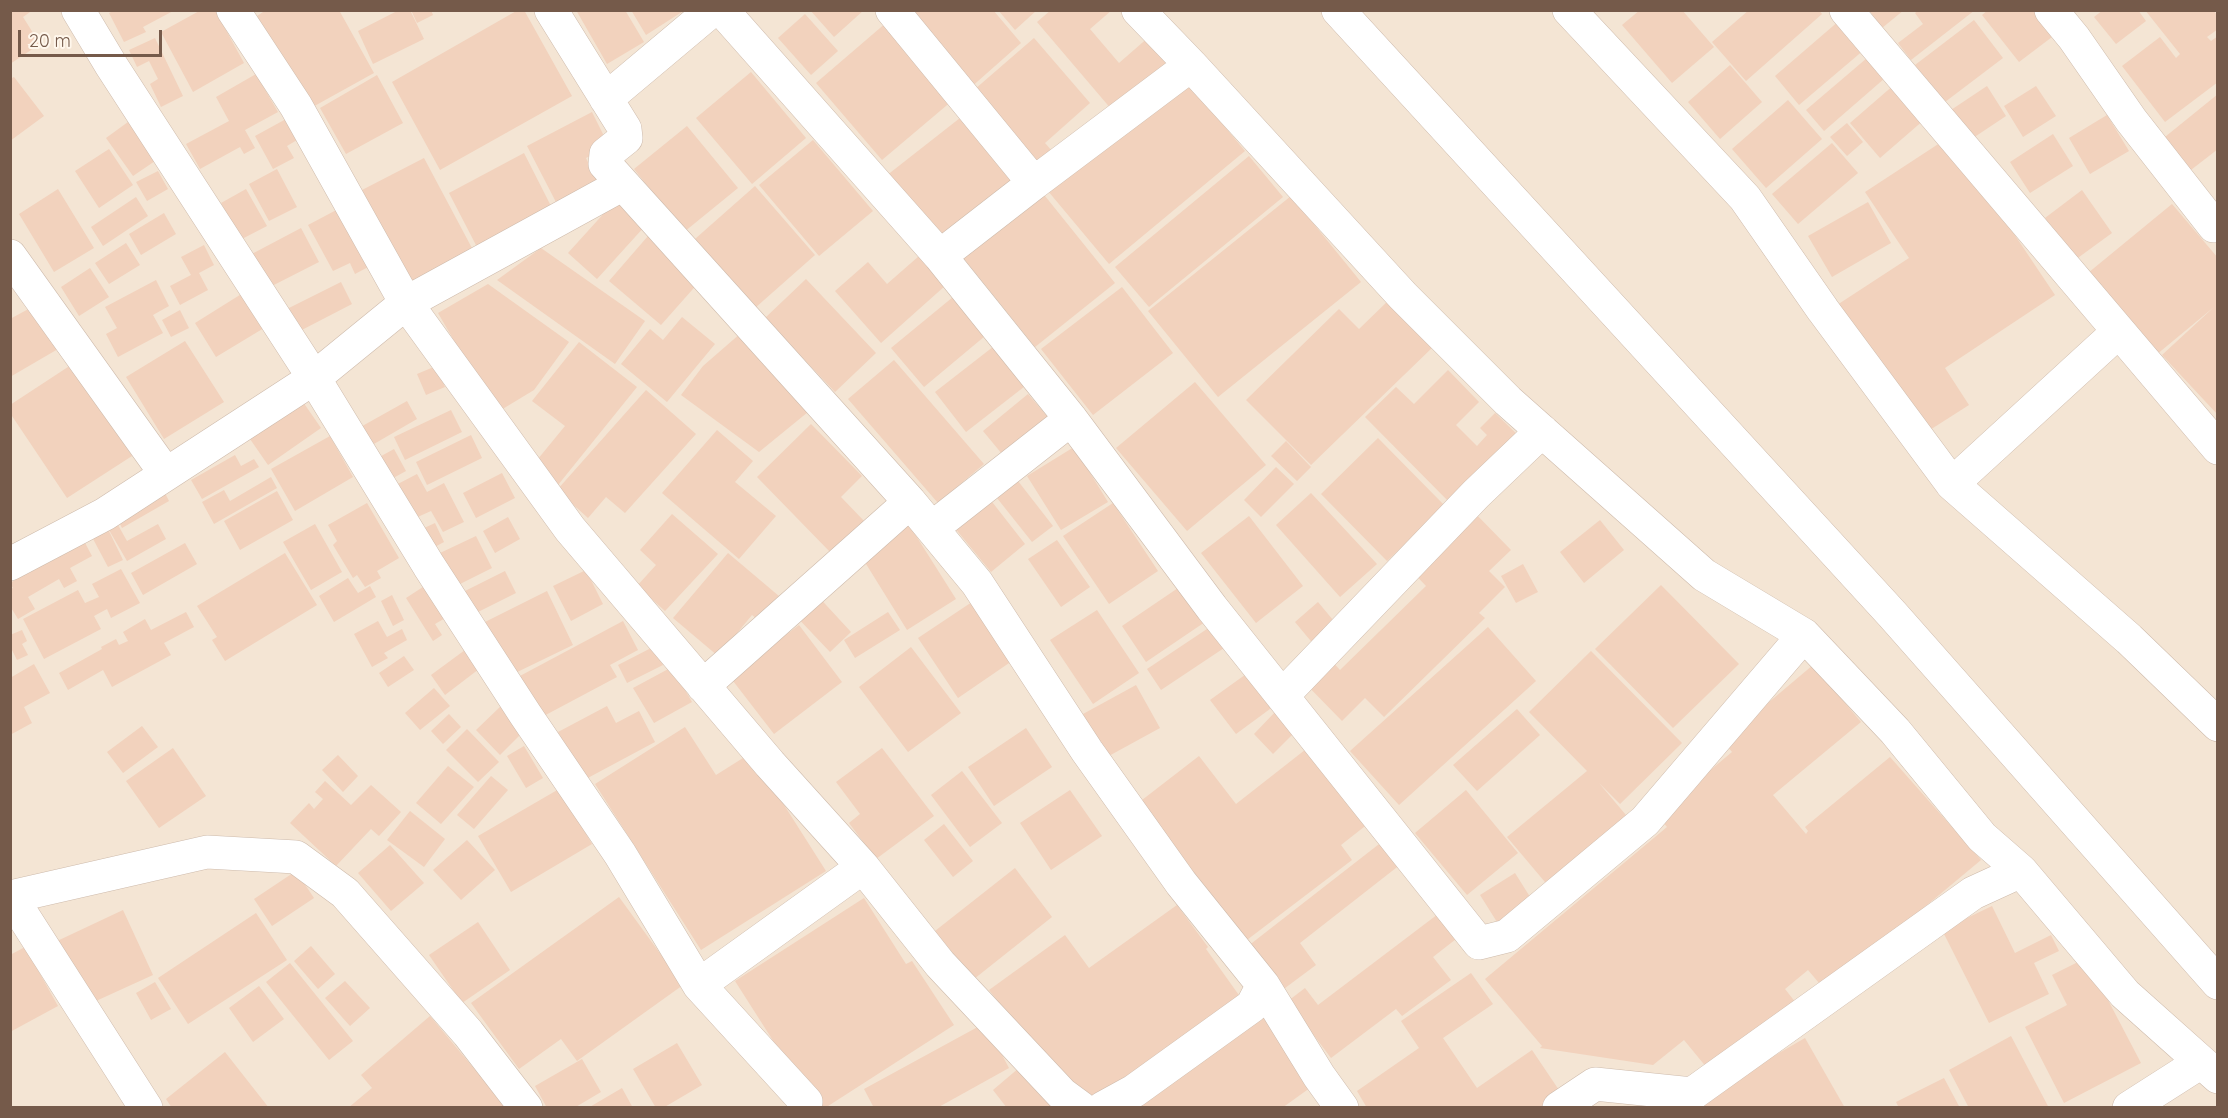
<!DOCTYPE html>
<html>
<head>
<meta charset="utf-8">
<style>
  body { margin:0 }
  #map { position:relative; width:2228px; height:1118px; overflow:hidden; background:#fcf3e5; font-family:Quicksand,sans-serif }
  canvas { display:block }
  .frame { position:absolute; inset:0; border:12px solid #755a4a; pointer-events:none }
  .scale { position:absolute; left:18px; top:30px; width:144px; height:27px; box-sizing:border-box; border:3px solid #755a4a; border-top:0; padding-left:8px; font-size:18px; line-height:21px; white-space:nowrap; color:#755a4a; -webkit-text-stroke:4px #fff7ec; paint-order:stroke }
</style>
</head>
<body>
<div id="map">
<canvas width="2228" height="1118"></canvas>
<div class="frame"></div>
<div class="scale">20 m</div>
</div>
<script>
const ctx = document.querySelector('canvas').getContext('2d');
ctx.lineJoin = 'round';
function fill(path, color) {
  ctx.fillStyle = color;
  ctx.fill(path, 'evenodd');
}
function poly(rows) {
  const path = new Path2D();
  for (const r of rows) {
    path.moveTo(r[0], r[1]);
    for (let i = 2; i < r.length; i += 2) path.lineTo(r[i], r[i + 1]);
  }
  return path;
}
function strokePath(path, color, width, dash) {
  ctx.strokeStyle = color;
  ctx.lineWidth = width;
  ctx.lineCap = dash ? 'butt' : 'round';
  ctx.setLineDash(dash || []);
  ctx.stroke(path);
}
fill(poly([
  [11,11,2217,11,2217,1107,11,1107]
]), '#f4e5d4');
fill(poly([
  [10,10,33,10,23,17,40,44,10,64],
  [115,10,175,10,143,27,146,32,124,42,109,13],
  [201,10,215,10,244,63,193,92,161,32],
  [266,10,339,10,374,73,309,109,257,16],
  [399,10,410,10,424,39,373,64,358,31],
  [411,10,431,10,433,15,417,23],
  [518,10,524,10,572,96,440,170,392,82],
  [576,10,625,10,644,42,607,64],
  [631,10,685,10,646,35],
  [810,10,864,10,834,37],
  [900,10,993,10,1021,43,969,89],
  [998,10,1037,10,1015,30],
  [1051,10,1112,10,1090,29,1119,63,1150,36,1170,60,1112,110,1037,22],
  [1640,10,1682,10,1714,47,1672,83,1622,25],
  [1749,10,1819,10,1822,14,1746,81,1712,42],
  [1869,10,1904,10,1882,28],
  [1919,10,1975,10,1911,60,1898,43,1923,24,1915,13],
  [1988,10,2038,10,2056,34,2019,62,1982,15],
  [2103,10,2138,10,2146,21,2116,44,2094,17],
  [2145,10,2213,10,2218,16,2218,29,2207,37,2211,41,2218,36,2218,82,2165,122,2122,66,2160,37,2176,58,2180,54],
  [805,14,838,51,811,75,778,38],
  [1840,20,1865,49,1799,105,1775,76],
  [1974,20,2003,58,1945,102,1915,65],
  [887,22,953,100,882,160,816,83],
  [155,38,183,96,161,107,150,84,158,79,149,61,137,67,129,50],
  [1034,38,1090,103,1045,143,1059,159,1037,177,967,96],
  [1867,58,1885,78,1824,131,1806,110],
  [1730,65,1762,102,1720,139,1688,102],
  [751,72,806,138,752,184,696,118],
  [256,74,278,112,245,130,255,148,244,154,240,147,200,169,186,144,229,121,216,97],
  [377,75,403,123,346,154,320,108],
  [14,77,44,116,10,141,10,79],
  [1185,79,1245,151,1109,264,1048,191],
  [1895,84,1925,119,1880,158,1850,123],
  [1987,86,2006,116,1967,142,1948,112],
  [2036,86,2056,116,2023,137,2004,106],
  [2218,94,2218,149,2187,173,2160,141],
  [1788,100,1822,139,1766,188,1732,149],
  [592,112,609,146,586,158,598,183,557,204,527,146],
  [2107,115,2129,151,2090,174,2069,138],
  [960,118,1013,184,938,243,886,176],
  [286,119,297,140,287,146,294,158,273,169,255,136],
  [128,122,155,161,133,176,106,138],
  [1847,123,1863,142,1847,156,1830,137],
  [687,126,738,188,684,232,634,169],
  [2053,134,2073,166,2030,193,2010,162],
  [1949,137,2055,295,1945,368,1969,405,1922,435,1837,305,1909,258,1865,192],
  [813,140,873,211,819,256,759,185],
  [1832,143,1858,173,1798,224,1772,194],
  [109,149,133,185,99,208,75,171],
  [524,153,552,208,477,247,449,193],
  [1249,156,1283,197,1149,307,1115,267],
  [424,158,473,250,411,283,362,190],
  [277,169,297,207,269,221,249,184],
  [158,171,168,189,147,201,136,182],
  [755,186,815,255,755,308,695,239],
  [58,189,94,248,54,272,19,214],
  [246,189,267,226,240,240,221,203],
  [2082,190,2112,233,2075,260,2045,218],
  [1041,191,1115,283,1035,347,961,255],
  [1291,196,1361,282,1218,397,1148,311],
  [136,197,148,216,103,246,91,227],
  [616,200,645,226,597,279,568,253],
  [1868,202,1891,243,1832,277,1808,236],
  [2172,204,2218,258,2218,415,2162,355,2214,307,2156,355,2088,273],
  [342,207,372,265,355,274,350,263,333,271,308,225],
  [164,213,176,234,141,255,129,234],
  [301,228,319,262,266,289,248,256],
  [648,236,700,281,661,325,609,281],
  [126,243,140,265,109,284,95,263],
  [204,245,214,265,199,273,208,290,180,305,170,286,191,275,181,257],
  [541,248,645,321,615,364,497,280],
  [919,256,946,285,881,343,835,291,868,262,887,284],
  [90,268,109,297,79,316,61,287],
  [806,279,876,353,835,392,765,318],
  [156,280,169,306,153,315,163,333,118,357,106,334,117,328,105,307],
  [341,282,352,304,296,333,285,310],
  [488,284,569,342,534,390,496,413,438,313],
  [1122,287,1173,353,1093,415,1041,349],
  [243,293,264,328,216,357,195,323],
  [953,297,985,336,924,387,891,348],
  [1390,299,1435,345,1311,465,1246,400,1339,309,1359,329],
  [34,306,58,349,10,377,10,319],
  [180,310,189,328,171,337,162,320],
  [682,317,715,344,667,402,621,364,650,329,663,340],
  [741,333,808,412,759,452,681,395,703,366],
  [185,341,224,402,164,439,126,377],
  [579,342,637,387,558,485,533,465,565,426,532,401],
  [998,343,1029,383,966,432,935,392],
  [894,360,984,464,938,503,848,399],
  [71,365,132,456,67,498,10,413,10,405],
  [436,366,445,387,426,395,417,374],
  [1448,370,1479,402,1456,425,1477,446,1487,435,1480,428,1495,413,1522,439,1454,507,1365,417,1396,387,1414,404],
  [1195,382,1266,465,1187,531,1116,448],
  [646,390,696,434,625,513,606,497,588,518,557,490],
  [1028,394,1052,422,1007,460,983,431],
  [407,401,417,419,367,448,357,429],
  [303,402,321,428,268,465,250,439],
  [451,410,462,432,405,460,394,437],
  [811,424,862,476,841,497,865,522,832,554,757,477],
  [717,430,753,461,735,482,776,516,739,559,662,493],
  [471,435,482,458,427,485,416,462],
  [330,436,353,477,295,511,271,469],
  [1378,438,1445,506,1387,561,1321,494],
  [1286,441,1311,467,1297,481,1271,456],
  [1074,447,1108,502,1061,530,1027,476],
  [394,449,406,471,386,482,374,460],
  [235,455,241,466,254,459,259,467,202,499,191,480],
  [1276,467,1294,484,1261,517,1244,500],
  [502,473,515,498,476,518,463,493],
  [417,474,427,492,444,483,464,522,443,532,431,511,411,520,394,486],
  [271,477,277,488,214,524,202,502,224,490,230,501],
  [1018,481,1053,526,1032,542,997,498],
  [163,489,169,501,122,528,116,516],
  [277,491,293,520,240,550,224,521],
  [1311,493,1377,564,1340,597,1276,525],
  [989,498,1025,544,991,572,954,527],
  [367,503,399,558,377,571,381,578,365,587,357,575,353,578,333,545,337,541,328,525],
  [1113,503,1158,571,1109,604,1063,536],
  [1469,507,1511,550,1489,571,1505,587,1479,613,1485,618,1384,717,1365,698,1342,721,1302,680,1327,656,1340,670,1426,586,1407,566],
  [672,514,718,554,665,611,637,586,656,565,640,550],
  [1249,516,1303,586,1256,623,1201,553],
  [508,517,520,539,495,553,483,531],
  [906,520,956,599,907,630,858,551],
  [1600,520,1624,550,1584,583,1560,552],
  [435,523,444,542,431,549,422,529],
  [158,524,166,539,127,561,109,530,118,525,127,541],
  [315,524,342,572,311,590,283,542],
  [108,529,123,560,108,567,92,537],
  [476,536,492,568,456,586,440,553],
  [1057,540,1090,587,1061,607,1028,559],
  [84,541,92,556,70,568,77,581,64,588,59,579,28,597,35,609,18,619,10,606,10,589,13,588,10,583],
  [185,543,197,564,143,595,131,573],
  [285,553,317,605,225,661,212,640,217,637,197,606],
  [728,553,786,602,766,626,752,615,718,656,673,618],
  [1523,564,1538,592,1516,603,1501,576],
  [121,569,140,603,111,618,107,609,94,616,101,629,44,659,23,619,78,590,85,603,99,597,92,584],
  [586,570,603,604,571,621,553,586],
  [505,571,516,593,476,613,465,591],
  [348,578,358,593,370,586,376,597,334,622,319,596],
  [426,585,447,617,435,624,442,635,433,641,406,598],
  [1661,585,1739,664,1673,728,1595,649],
  [1181,586,1205,622,1146,662,1122,626],
  [547,591,573,645,509,676,483,623],
  [815,593,851,632,830,652,794,614],
  [392,595,404,620,393,626,381,601],
  [972,602,1012,661,958,698,918,638],
  [1318,602,1338,626,1315,646,1295,622],
  [1097,610,1139,673,1093,704,1050,640],
  [186,612,194,627,164,643,171,655,112,687,103,670,68,690,59,673,102,649,101,647,116,639,119,645,128,641,123,632,145,619,151,630],
  [888,612,900,630,855,658,844,640],
  [378,621,387,637,402,629,407,640,384,653,388,658,372,667,354,634],
  [623,621,638,650,610,665,617,677,540,718,518,677],
  [799,625,842,682,774,734,730,677],
  [1210,627,1224,648,1161,690,1147,669],
  [1488,627,1536,681,1399,805,1350,751],
  [22,630,27,641,22,644,28,655,17,660,10,646,10,635],
  [653,647,663,665,627,683,618,665],
  [911,647,961,713,908,752,859,687],
  [465,650,479,669,445,695,431,675],
  [1591,651,1682,743,1620,804,1599,783,1631,821,1550,888,1507,837,1587,771,1529,712],
  [404,656,414,670,388,687,379,673],
  [34,664,50,693,24,707,32,723,10,735,10,678],
  [1813,665,1861,722,1773,795,1806,834,1808,831,1805,827,1890,757,1981,860,1825,990,1808,970,1785,989,1796,1003,1712,1074,1684,1040,1653,1065,1540,1048,1542,1046,1485,979,1667,827,1657,815,1732,752,1723,741],
  [672,667,692,702,654,723,633,688],
  [1249,672,1274,706,1236,734,1210,700],
  [1136,685,1160,728,1107,757,1083,714],
  [434,688,450,706,420,730,405,713],
  [501,706,525,730,500,755,476,730],
  [607,706,616,723,639,711,655,742,584,780,558,732],
  [1517,709,1540,735,1477,791,1453,765],
  [1277,710,1297,730,1273,754,1254,734],
  [449,714,461,727,443,744,431,731],
  [142,726,158,747,123,773,107,752],
  [685,727,716,775,751,753,826,871,701,950,595,784],
  [1026,728,1052,767,994,806,968,767],
  [467,729,499,762,478,782,446,750],
  [524,746,543,778,526,788,507,756],
  [1310,746,1369,823,1341,845,1352,860,1239,946,1133,807,1199,756,1236,804],
  [173,748,206,796,159,828,126,781],
  [882,748,934,816,876,859,849,823,860,814,836,782],
  [338,755,358,776,343,792,322,770],
  [448,766,474,787,441,824,416,803],
  [962,771,1002,823,970,847,931,795],
  [491,776,508,790,474,829,457,815],
  [325,781,351,805,371,785,401,812,379,836,371,829,336,866,290,823,309,803,314,809,323,799,315,792],
  [559,789,592,844,511,892,478,836],
  [1070,790,1102,836,1051,870,1020,823],
  [1466,790,1518,853,1467,895,1415,833],
  [410,811,445,839,424,867,387,840],
  [944,824,973,861,953,877,924,840],
  [467,840,495,870,461,900,433,870],
  [1383,841,1401,864,1300,943,1316,965,1277,994,1243,950],
  [390,845,424,883,391,911,358,873],
  [1015,868,1052,917,974,979,935,931],
  [296,871,314,898,272,926,254,899],
  [1515,873,1532,900,1497,922,1480,895],
  [619,897,683,985,577,1061,561,1039,519,1069,471,1003],
  [864,898,906,964,912,961,954,1025,825,1108,816,1108,735,981],
  [1177,905,1208,947,1206,949,1246,1005,1080,1105,989,990,1065,935,1089,968],
  [1992,906,2015,953,2051,935,2059,951,2034,963,2049,994,1989,1023,1942,930],
  [1446,908,1465,932,1433,957,1451,980,1402,1016,1396,1009,1331,1058,1288,1001,1305,988,1318,1005],
  [123,910,153,975,85,1006,55,942],
  [256,913,287,960,188,1024,158,978],
  [478,922,510,970,462,1003,429,955],
  [311,946,335,974,318,989,294,961],
  [25,947,58,1006,10,1032,10,955],
  [2086,958,2141,1063,2064,1103,2025,1027,2067,1005,2052,975],
  [290,963,353,1041,329,1060,266,982],
  [1471,973,1493,1004,1443,1038,1477,1088,1532,1050,1563,1096,1542,1108,1367,1108,1357,1091,1419,1048,1401,1021],
  [345,981,370,1008,350,1026,325,998],
  [155,982,171,1009,151,1020,136,993],
  [259,986,284,1019,253,1042,229,1008],
  [1256,1008,1314,1085,1282,1108,1116,1108],
  [430,1016,507,1108,348,1108,372,1088,361,1075],
  [985,1023,1009,1068,937,1108,874,1108,864,1089],
  [2011,1036,2049,1108,1969,1108,1949,1070],
  [1805,1038,1845,1108,1684,1108],
  [677,1043,702,1085,663,1108,656,1108,633,1069],
  [225,1052,269,1108,172,1108,166,1099],
  [582,1059,601,1092,574,1108,547,1108,535,1086],
  [1026,1062,1065,1108,1007,1108,993,1090],
  [1944,1078,1960,1108,1899,1108,1896,1102],
  [622,1088,633,1108,588,1108]
]), '#f2d2bd');
const minor = poly([
  [78,10,111,65,314,378,429,566,525,714,620,854,699,985,806,1102,805,1108],
  [233,10,296,106,406,303,570,529,770,764,863,867,940,964,1062,1094,1081,1108],
  [551,10,625,129,626,138,606,154,605,164,910,502,977,583,1087,751,1181,883,1263,985,1319,1076,1342,1108],
  [722,10,940,256,1071,419,1212,608,1479,943,1507,936,1645,821,1804,635],
  [892,10,1034,183,940,256],
  [1138,10,1191,65,1403,296,1508,401,1704,575,1804,635,1895,731,1982,837,2021,871],
  [1569,10,1745,198,1823,310,1952,484,2129,639,2218,725],
  [1846,10,2218,448],
  [2051,10,2074,38,2131,120,2214,226,2218,223],
  [606,99,712,10],
  [1034,183,1191,65],
  [10,256,166,474],
  [1952,484,2118,332],
  [932,528,1071,419],
  [10,564,105,514,314,378,406,303,623,184],
  [703,686,910,502],
  [1282,696,1476,494,1542,431],
  [10,897,207,852,296,857,345,893,468,1033,526,1108],
  [11,897,146,1108],
  [699,985,863,867],
  [1103,1108,1134,1091,1252,1006,1263,985],
  [1559,1108,1595,1084,1692,1094,1973,893,2021,871,2125,994,2218,1077],
  [2129,1108,2201,1062]
]);
const tertiary = poly([
  [1338,10,1892,614,2218,983]
]);
strokePath(minor, '#cebbac', 34);
strokePath(tertiary, '#cebbac', 34);
strokePath(minor, '#fff', 33);
strokePath(tertiary, '#fff', 33);
</script>
</body>
</html>
